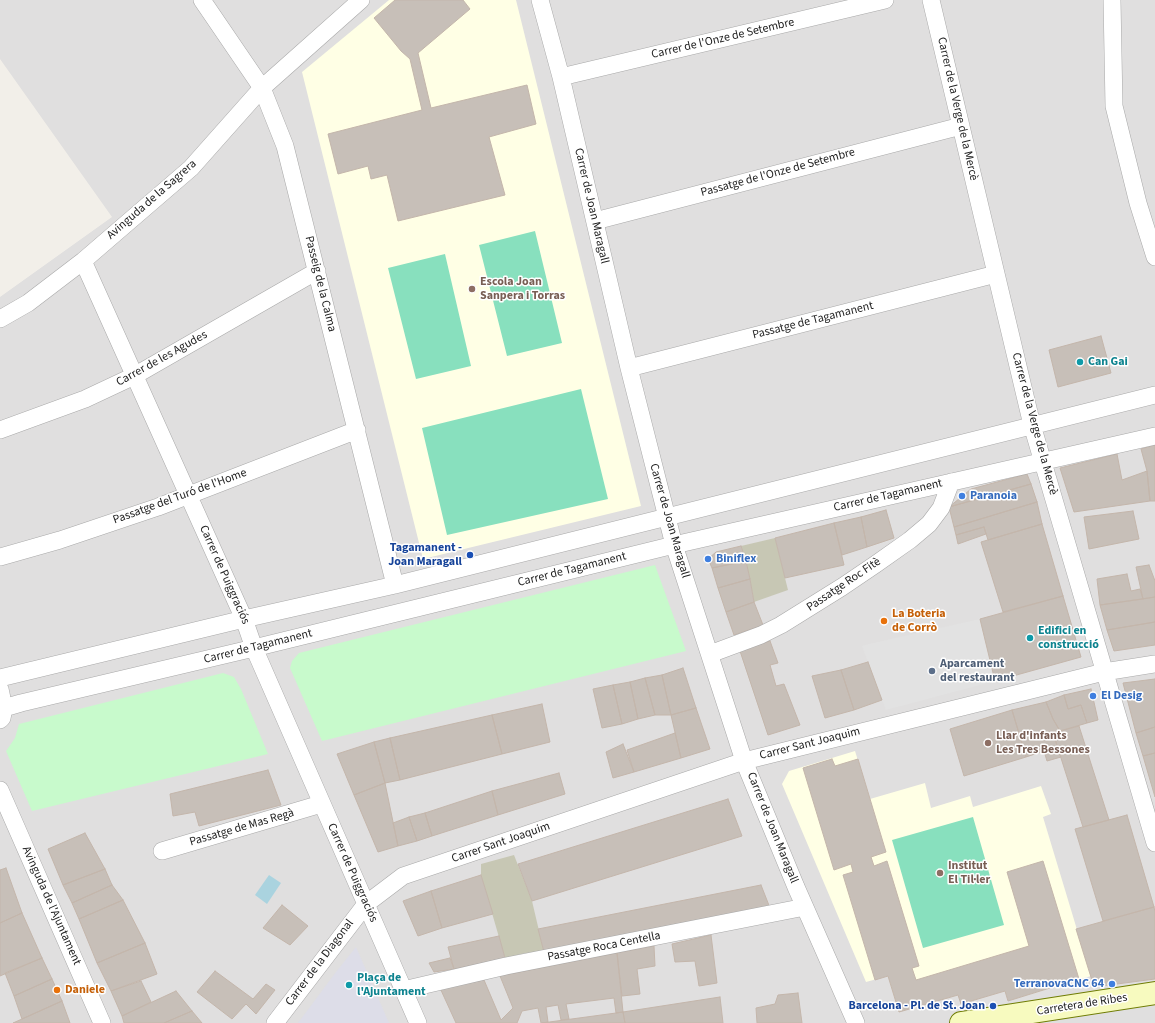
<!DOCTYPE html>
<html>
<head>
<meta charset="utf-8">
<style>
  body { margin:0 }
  canvas { display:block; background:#f2efe9 }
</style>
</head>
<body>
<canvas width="1155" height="1023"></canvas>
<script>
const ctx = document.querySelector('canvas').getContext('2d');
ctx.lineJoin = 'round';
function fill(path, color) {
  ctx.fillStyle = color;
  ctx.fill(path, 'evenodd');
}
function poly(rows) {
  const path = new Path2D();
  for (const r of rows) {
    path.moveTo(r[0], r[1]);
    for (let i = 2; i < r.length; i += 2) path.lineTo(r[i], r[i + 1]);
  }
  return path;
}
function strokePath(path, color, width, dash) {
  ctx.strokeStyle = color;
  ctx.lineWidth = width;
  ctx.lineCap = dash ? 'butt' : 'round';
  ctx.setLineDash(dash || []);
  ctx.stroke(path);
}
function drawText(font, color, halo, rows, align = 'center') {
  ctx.font = font + ' "Source Sans 3",sans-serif';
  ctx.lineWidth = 3;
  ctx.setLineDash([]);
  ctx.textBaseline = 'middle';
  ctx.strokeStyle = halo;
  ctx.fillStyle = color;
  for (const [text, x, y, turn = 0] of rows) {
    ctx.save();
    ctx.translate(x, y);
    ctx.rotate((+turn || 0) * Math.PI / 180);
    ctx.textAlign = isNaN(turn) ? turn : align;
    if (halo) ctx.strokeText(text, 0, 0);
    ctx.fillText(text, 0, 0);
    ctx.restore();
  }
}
fill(poly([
  [0,0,1155,0,1155,1023,0,1023,0,297,112,217,0,59]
]), '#e0dfdf');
fill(poly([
  [389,0,516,0,641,506,423,559,302,72],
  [855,751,870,799,925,783,931,808,970,796,973,807,1041,786,1051,814,1043,817,1091,976,1008,1001,1005,991,961,1004,958,995,899,1012,888,976,866,982,782,784,789,771]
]), '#ffffe5');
fill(poly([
  [775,538,788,590,754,602,750,579,741,546],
  [514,855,532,901,544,952,526,953,505,958,481,875,481,864]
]), '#c7c7b4');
fill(poly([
  [655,565,686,651,322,741,290,668,292,661,299,653],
  [223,673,234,677,241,689,268,754,32,811,6,751,15,738,19,724]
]), '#c8facc');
fill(poly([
  [535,231,562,343,507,356,479,245],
  [445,254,471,366,416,379,388,268],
  [581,389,608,499,447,535,422,428],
  [973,817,1004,925,923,948,892,840]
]), '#88e0be');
fill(poly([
  [980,619,995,681,886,710,862,646,869,644]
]), '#e2e2e2');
fill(poly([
  [356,947,389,1023,298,1023,336,972]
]), '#dddde8');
fill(poly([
  [269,875,281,883,267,904,255,895]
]), '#aad3df');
const building = poly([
  [395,0,463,0,470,9,418,53,431,108,527,85,536,124,489,137,505,195,398,221,387,175,371,179,368,166,338,174,328,134,422,110,410,59,401,51,374,18,395,0],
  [1101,336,1111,373,1058,387,1049,350,1101,336],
  [1155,445,1155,501,1150,501,1147,471,1141,449,1155,445],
  [1117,454,1122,480,1147,471,1150,501,1074,512,1060,468,1117,454],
  [1027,474,1031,484,949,507,971,489,1027,474],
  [1031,484,1037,502,954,527,949,507,1031,484],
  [1037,502,1042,524,988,540,984,527,956,535,954,527,1037,502],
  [886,510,894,538,867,547,861,517,886,510],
  [1133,511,1139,539,1089,549,1084,517,1133,511],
  [861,517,867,547,842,555,834,523,861,517],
  [834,523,844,565,785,578,775,538,834,523],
  [1042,524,1063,596,1003,612,981,542,1042,524],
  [984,527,986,534,958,544,956,535,984,527],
  [741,546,746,561,712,568,708,559,716,552,741,546],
  [746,561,750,579,718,588,712,568,746,561],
  [1149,565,1155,581,1155,597,1143,599,1136,567,1149,565],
  [1127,574,1131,591,1140,589,1143,599,1100,605,1097,579,1127,574],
  [750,579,754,602,726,612,718,588,750,579],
  [1063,596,1081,657,995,681,980,619,1063,596],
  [1155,597,1155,622,1107,630,1100,605,1155,597],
  [754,602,763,625,734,635,726,612,754,602],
  [1155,622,1155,645,1114,651,1107,630,1155,622],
  [770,641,778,663,770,665,776,686,784,684,800,725,768,735,740,651,770,641],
  [868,662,882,700,854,710,841,670,868,662],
  [683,668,696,708,671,715,662,675,683,668],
  [841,670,854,710,825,718,812,676,841,670],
  [662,675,671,715,655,715,645,678,662,675],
  [645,678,655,715,638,719,630,682,645,678],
  [1155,679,1155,727,1136,733,1123,683,1155,679],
  [630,682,638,719,622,724,613,685,630,682],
  [613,685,622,724,602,728,593,689,613,685],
  [1091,689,1098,720,1087,723,1081,705,1068,709,1064,695,1091,689],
  [1064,695,1068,709,1081,705,1087,723,1060,731,1053,719,1046,702,1064,695],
  [1046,702,1053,719,1060,731,1053,733,1061,757,1047,761,1044,751,1026,757,1012,710,1046,702],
  [542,704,550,742,502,754,492,715,542,704],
  [696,708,710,749,681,758,671,715,696,708],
  [1012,710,1026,757,964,776,950,729,1012,710],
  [492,715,502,754,400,780,390,738,492,715],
  [1079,726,1109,820,1083,827,1053,733,1079,726],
  [1155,727,1155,753,1143,756,1136,733,1155,727],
  [675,733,681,758,634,772,627,750,675,733],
  [390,738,400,780,385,783,374,742,390,738],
  [374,742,385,783,354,795,337,754,374,742],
  [623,744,634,772,613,778,606,752,623,744],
  [1155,753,1155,797,1143,756,1155,753],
  [832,759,835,766,858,759,886,852,871,857,874,866,887,861,919,966,912,968,916,980,1029,946,1007,872,1043,861,1079,979,1008,1001,1005,991,961,1004,958,995,899,1012,888,976,875,980,843,875,853,872,851,864,834,870,803,768,832,759],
  [268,770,281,805,199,826,195,812,173,816,170,794,268,770],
  [559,773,565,794,498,815,492,791,559,773],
  [385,783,398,846,378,852,354,795,385,783],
  [492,791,498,815,432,836,425,813,492,791],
  [728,799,742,836,532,901,518,864,728,799],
  [425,813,432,836,417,841,409,817,425,813],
  [1127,815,1154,907,1103,921,1075,829,1127,815],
  [409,817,417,841,398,846,393,823,409,817],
  [85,833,105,869,63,885,48,849,85,833],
  [6,868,22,913,0,923,0,870,6,868],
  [105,869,112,885,72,903,63,885,105,869],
  [481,875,493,914,442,928,431,891,481,875],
  [112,885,123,900,79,919,72,903,112,885],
  [761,885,770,908,544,952,538,929,761,885],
  [431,891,442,928,418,936,403,901,431,891],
  [123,900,145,943,97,963,79,919,123,900],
  [282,905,308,926,290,945,263,928,282,905],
  [1154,907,1155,912,1155,979,1094,987,1076,929,1154,907],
  [22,913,42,958,0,976,0,923,22,913],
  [711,935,717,983,699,986,695,961,675,962,672,944,711,935],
  [499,936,505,958,454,969,448,947,499,936],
  [145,943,157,974,111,991,97,963,145,943],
  [654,946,655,966,637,969,640,994,622,996,617,953,654,946],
  [617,953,623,1012,616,1013,614,998,566,1004,569,1019,561,1020,558,1005,546,1007,548,1022,541,1023,538,1008,522,1011,517,1023,456,1023,440,988,484,980,501,1020,513,1008,500,976,617,953],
  [42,958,52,979,14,996,5,973,42,958],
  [450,958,454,969,434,972,429,963,450,958],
  [215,971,253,999,266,984,275,990,256,1014,246,1004,232,1019,197,992,215,971],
  [52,979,62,1001,22,1019,14,996,52,979],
  [141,981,151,1002,122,1016,111,991,141,981],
  [176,991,192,1011,164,1023,124,1023,122,1016,176,991],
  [798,993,802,1023,757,1023,756,1008,775,1004,778,995,798,993],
  [720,997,723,1023,625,1023,623,1012,720,997],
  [62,1001,70,1023,13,1023,22,1019,62,1001],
  [192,1011,202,1023,164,1023,192,1011],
  [623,1012,625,1023,542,1023,616,1013,623,1012]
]);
fill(building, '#c7bfb8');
strokePath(building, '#c4b6ab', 1);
const street = poly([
  [202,0,262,88,285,146,395,585],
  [540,0,561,77,629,368,674,545,744,761,796,887,856,1023],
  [931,0,1032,425,1155,843],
  [1112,0,1114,106,1138,203,1155,257],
  [561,77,885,0],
  [595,221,961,126],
  [83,261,244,619,254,648,418,1023],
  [0,319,28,303,83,261,191,168,262,88,361,0],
  [629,368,996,274],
  [0,430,85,399,134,376,317,271],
  [0,557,60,540,158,507,357,430],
  [710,654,761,635,781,625,842,587,876,564,910,540,929,524,941,508,951,482],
  [0,678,244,619,395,585,1155,395],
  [0,689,4,708],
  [0,720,2,718,4,708,21,703,254,648,674,545,1155,436],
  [0,790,102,1023],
  [162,851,321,804],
  [403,990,506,966,805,907],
  [275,1023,366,904,403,876,744,761,1104,672,1155,664]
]);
const secondary = poly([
  [961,1023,1155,993]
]);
strokePath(street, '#a9a9a9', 18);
strokePath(secondary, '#707d05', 24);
strokePath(street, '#fff', 17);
strokePath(secondary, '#f7fabf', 22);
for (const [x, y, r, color] of [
  [472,289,4,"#8d6e63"],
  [1080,362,4,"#0f9aa8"],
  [962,496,4,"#3f7fe0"],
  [470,555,4,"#1a4fb4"],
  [708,559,4,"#3f7fe0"],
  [884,621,4,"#e8710a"],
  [1030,638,4,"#0f9aa8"],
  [932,671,4,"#5c6f8a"],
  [1093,696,4,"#3f7fe0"],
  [988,743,4,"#8d6e63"],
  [940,873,4,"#8d6e63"],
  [1112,984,4,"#3f7fe0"],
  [349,985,4,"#0f9aa8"],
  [57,990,4,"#e8710a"],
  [993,1006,4,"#1a4fb4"]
]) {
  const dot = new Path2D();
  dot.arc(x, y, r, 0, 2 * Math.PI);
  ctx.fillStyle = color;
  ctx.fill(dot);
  strokePath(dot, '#fff', 1.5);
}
drawText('12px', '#222', '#fff', [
  ["Carrer de l'Onze de Setembre",723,39,-13],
  ["Carrer de la Verge de la Mercè",957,109,77],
  ["Passatge de l'Onze de Setembre",778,173,-15],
  ["Avinguda de la Sagrera",152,200,-41],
  ["Carrer de Joan Maragall",591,206,77],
  ["Passeig de la Calma",320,284,76],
  ["Passatge de Tagamanent",813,321,-14],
  ["Carrer de les Agudes",162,359,-29],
  ["Carrer de la Verge de la Mercè",1034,424,75],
  ["Carrer de Tagamanent",888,496,-13],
  ["Passatge del Turó de l'Home",180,497,-20],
  ["Carrer de Joan Maragall",669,521,74],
  ["Carrer de Tagamanent",572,570,-14],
  ["Carrer de Puiggraciós",224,575,66],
  ["Passatge Roc Fitè",844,585,-34],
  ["Carrer de Tagamanent",258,647,-14],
  ["Carrer Sant Joaquim",810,744,-14],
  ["Passatge de Mas Regà",242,828,-16],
  ["Carrer de Joan Maragall",772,828,68],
  ["Carrer Sant Joaquim",501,843,-19],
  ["Carrer de Puiggraciós",352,873,66],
  ["Avinguda de l'Ajuntament",51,906,66],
  ["Passatge Roca Centella",604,947,-11],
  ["Carrer de la Diagonal",320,963,-53],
  ["Carretera de Ribes",1082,1005,-9]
]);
drawText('bold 12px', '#785e54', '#fff', [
  ["Escola Joan",480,282],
  ["Sanpera i Torras",480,296],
  ["Llar d'infants",996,736],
  ["Les Tres Bessones",996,750],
  ["Institut",948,866],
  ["El Til·ler",948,880]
], 'left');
drawText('bold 12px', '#0d838f', '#fff', [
  ["Can Gai",1088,362],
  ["Edifici en",1038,631],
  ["construcció",1038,645],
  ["Plaça de",357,978],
  ["l'Ajuntament",357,992]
], 'left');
drawText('bold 12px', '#366cbe', '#fff', [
  ["Paranoia",970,496],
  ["Biniflex",716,559],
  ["El Desig",1101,696],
  ["TerranovaCNC 64",1104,984,"right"]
], 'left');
drawText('bold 12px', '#164399', '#fff', [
  ["Tagamanent -",462,548],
  ["Joan Maragall",462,562],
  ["Barcelona - Pl. de St. Joan",985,1006]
], 'right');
drawText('bold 12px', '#c56008', '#fff', [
  ["La Boteria",892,614],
  ["de Corrò",892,628],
  ["Daniele",65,990]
], 'left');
drawText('bold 12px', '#4e5e75', '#fff', [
  ["Aparcament",940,664],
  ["del restaurant",940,678]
], 'left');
</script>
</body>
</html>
